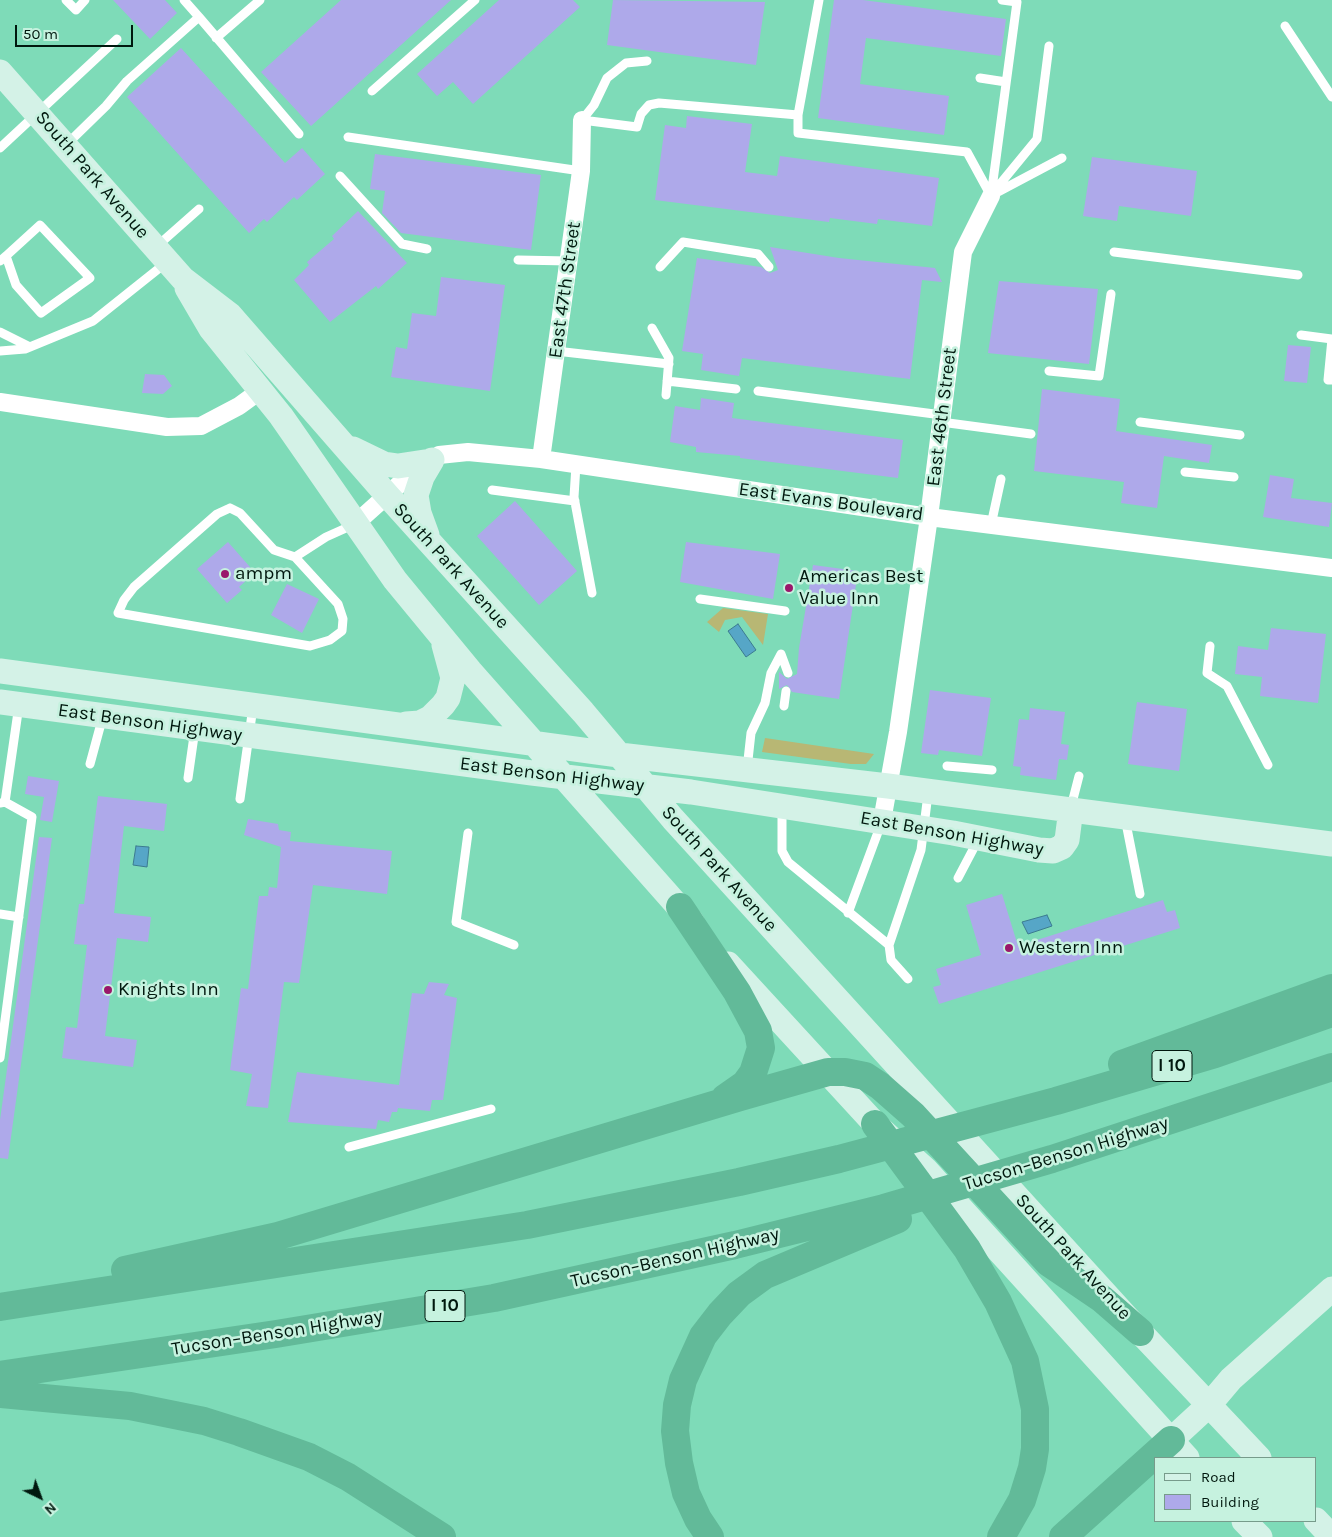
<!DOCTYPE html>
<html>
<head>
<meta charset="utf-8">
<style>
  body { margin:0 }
  #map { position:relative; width:1332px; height:1537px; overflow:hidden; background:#7edbb8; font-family:Karla,sans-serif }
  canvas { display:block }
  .legend { position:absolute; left:1154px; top:1457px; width:162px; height:65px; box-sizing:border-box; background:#c6f2df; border:1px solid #779b8b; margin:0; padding:6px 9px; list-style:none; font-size:15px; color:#00180e }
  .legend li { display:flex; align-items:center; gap:10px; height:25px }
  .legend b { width:25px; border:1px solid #779b8b }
  .north { position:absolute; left:15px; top:1472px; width:50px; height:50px; -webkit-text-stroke:4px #c6f2df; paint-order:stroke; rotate:138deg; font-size:14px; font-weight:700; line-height:20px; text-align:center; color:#00180e }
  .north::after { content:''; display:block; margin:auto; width:18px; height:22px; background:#00180e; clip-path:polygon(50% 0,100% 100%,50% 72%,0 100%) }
  .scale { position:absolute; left:15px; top:25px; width:118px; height:22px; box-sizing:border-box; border:2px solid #00180e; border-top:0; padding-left:6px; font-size:15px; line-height:18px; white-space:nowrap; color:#00180e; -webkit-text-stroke:4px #c6f2df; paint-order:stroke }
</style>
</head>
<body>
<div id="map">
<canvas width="1332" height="1537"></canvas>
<ul class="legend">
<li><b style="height:6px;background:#d4f2e7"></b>Road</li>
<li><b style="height:14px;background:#aea9ea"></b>Building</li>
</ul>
<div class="north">N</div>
<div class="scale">50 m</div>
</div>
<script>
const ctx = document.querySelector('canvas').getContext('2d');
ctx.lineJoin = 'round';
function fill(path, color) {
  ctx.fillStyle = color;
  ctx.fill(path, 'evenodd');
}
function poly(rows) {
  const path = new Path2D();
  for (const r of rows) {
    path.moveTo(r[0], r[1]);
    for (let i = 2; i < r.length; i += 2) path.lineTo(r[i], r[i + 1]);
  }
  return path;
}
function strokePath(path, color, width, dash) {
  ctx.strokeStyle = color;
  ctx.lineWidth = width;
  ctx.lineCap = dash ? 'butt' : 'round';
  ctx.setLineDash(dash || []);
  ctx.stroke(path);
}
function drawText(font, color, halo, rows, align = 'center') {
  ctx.font = font + ' Karla,sans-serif';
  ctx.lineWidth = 5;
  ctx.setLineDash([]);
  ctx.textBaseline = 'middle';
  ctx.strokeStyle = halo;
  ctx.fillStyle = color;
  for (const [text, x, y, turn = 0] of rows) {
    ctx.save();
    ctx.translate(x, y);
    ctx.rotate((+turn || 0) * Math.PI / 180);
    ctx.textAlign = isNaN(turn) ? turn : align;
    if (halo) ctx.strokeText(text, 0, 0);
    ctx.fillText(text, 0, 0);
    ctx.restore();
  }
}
fill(poly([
  [723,608,768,614,763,645,742,617,725,620,719,632,707,622],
  [765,738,874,754,866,764,851,764,762,752]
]), '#b8b774');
const water = poly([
  [738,624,756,650,746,657,728,631,738,624],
  [136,846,149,847,147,867,133,865,136,846],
  [1047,915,1052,926,1028,934,1022,922,1047,915]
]);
fill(water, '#56a6c7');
strokePath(water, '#3c7b90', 1);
fill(poly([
  [113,0,165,0,177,13,150,39],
  [341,0,451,0,311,126,261,72],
  [499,0,573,0,580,7,473,104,453,82,437,96,417,74],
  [613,0,765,2,756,65,607,45],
  [834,0,863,0,1006,19,1001,56,866,38,860,84,949,96,944,135,818,118],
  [181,48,285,163,302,148,325,174,297,200,294,197,267,222,264,219,249,233,127,97],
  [687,116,752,124,745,172,777,176,780,156,939,178,932,226,878,219,877,224,830,218,829,222,655,200,665,125,686,128],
  [375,154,541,175,531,250,401,233,382,213,385,191,370,189],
  [1092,157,1197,171,1191,216,1119,206,1117,221,1083,216],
  [358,211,407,263,378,289,376,286,330,322,294,280,309,265,307,262,334,239,332,236],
  [770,247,839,258,935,268,942,282,922,280,910,379,742,358,739,376,701,370,703,354,682,351,697,258,761,267,770,273,778,270],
  [441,277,505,285,490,391,391,377,396,347,407,349,412,313,436,316],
  [999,281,1098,289,1089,364,988,353],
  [1288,345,1311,347,1307,383,1284,381],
  [145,374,164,375,172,386,163,394,142,393],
  [1042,389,1120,399,1116,431,1212,445,1209,463,1164,456,1157,508,1121,503,1124,482,1034,471],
  [701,398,734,403,732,418,903,440,898,478,740,458,740,456,696,452,696,447,670,442,675,406,700,410],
  [1270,475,1294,479,1291,498,1332,503,1329,527,1263,517],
  [515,501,577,571,539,605,477,536],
  [228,542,250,567,248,579,239,587,242,590,227,603,197,569],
  [686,542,780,554,773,599,680,582],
  [813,565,858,571,839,699,792,692,787,685,779,689,779,672,787,679,797,674,799,648],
  [287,584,319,599,302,633,271,615],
  [1271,628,1326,634,1318,703,1260,696,1262,677,1235,674,1238,646,1268,650],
  [930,690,991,698,982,756,939,750,938,755,921,753],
  [1137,702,1187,709,1179,771,1128,764],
  [1030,708,1065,712,1061,744,1069,745,1067,760,1059,759,1056,780,1020,775,1021,767,1013,766,1019,719,1029,720],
  [28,776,59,781,52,822,40,820,44,797,25,794],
  [98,796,167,804,164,831,124,826,114,913,151,917,148,942,117,938,105,1036,137,1040,133,1067,62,1058,66,1027,77,1028,87,945,74,944,79,904,84,904],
  [248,819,278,824,279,830,291,832,290,841,392,851,387,894,313,885,299,983,284,982,268,1108,246,1106,252,1074,230,1070,241,988,248,989,259,896,268,896,269,887,277,888,281,847,244,835],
  [39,837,52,838,8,1159,0,1158,0,1120],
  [1002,894,1018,946,1163,900,1167,912,1175,910,1180,928,939,1004,933,987,941,985,936,969,981,955,966,905],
  [429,982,449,984,444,995,457,998,443,1100,432,1100,430,1111,398,1108,397,1112,392,1112,389,1122,378,1120,376,1129,288,1122,297,1072,399,1085,412,993,424,994]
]), '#aea9ea');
strokePath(poly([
  [66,0,76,10,85,0],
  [184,0,199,17],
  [1285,26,1332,97],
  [216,38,260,0],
  [980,78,1006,82],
  [372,91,475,0],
  [798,115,798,133,967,152,991,196],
  [582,120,637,127,641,114,649,105,659,103,798,115,819,0],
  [582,120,594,105,607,78,626,63,647,61],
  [348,137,581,171],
  [66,145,106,106,127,81,199,17,299,134],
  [0,148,117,39],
  [340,176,402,244,427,249],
  [996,193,1062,158],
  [991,195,1037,139,1049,46],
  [991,196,1017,2,1002,0],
  [156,247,199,209],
  [1114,252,1298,275],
  [518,260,569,261],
  [0,261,6,256,40,225,90,278,41,313,16,285,6,256],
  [660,267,683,242,758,254,769,267],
  [652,328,669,358,666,395],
  [0,332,30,347],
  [1301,335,1332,339,1328,380,1332,380],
  [0,351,25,349,93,321,167,262],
  [556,351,669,364],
  [1049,371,1099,376,1111,294],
  [667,381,736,389],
  [758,391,942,415],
  [941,422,1031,434],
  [1140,422,1240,435],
  [576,465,574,497,592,593],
  [1185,472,1234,477],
  [492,490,575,501],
  [230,508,240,513,274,550,295,557,338,604,343,619,342,631,330,640,310,646,118,613,124,600,134,587,217,514,230,508],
  [991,525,1001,479],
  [295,557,326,537,355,524],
  [700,599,785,611],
  [1210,646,1207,673,1227,686,1268,765],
  [784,706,786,691],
  [90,764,103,716],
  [947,766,992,770],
  [747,769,751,733,765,703,771,673,781,654,788,673],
  [188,778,195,729],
  [240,799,253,707],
  [5,802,19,705],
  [0,803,5,802,32,817,0,1058],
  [782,807,782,851,788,862,889,945],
  [1071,807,1079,776],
  [1125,818,1140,894],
  [468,833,456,922,514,945],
  [958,878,978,840],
  [848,913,881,824],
  [0,914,19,917],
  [908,979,891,960,889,945,921,850,928,794],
  [349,1147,491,1109]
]), '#fff', 9);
strokePath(poly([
  [0,402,167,427,201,426,239,406,261,390],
  [541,459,581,171,582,120],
  [355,524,413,472,439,455,468,452,541,459,929,517,1332,568],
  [882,821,898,732,929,517,963,252,991,196]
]), '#fff', 18);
strokePath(poly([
  [0,72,183,279,230,315,387,495,583,712,673,819,1140,1332,1259,1458],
  [187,288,211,329,281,416,395,580,470,671,692,922],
  [353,449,384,464,398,466,431,461],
  [427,535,419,513,416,495,422,477,432,460],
  [0,671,619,755,888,786,1332,844],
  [0,702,532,773,691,792,953,833,1039,850,1053,851,1062,847,1067,840,1071,809],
  [406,724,420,723,430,718,443,705,448,698,453,678,444,645],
  [728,964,875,1124,925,1169,1187,1458],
  [1171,1440,1209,1405,1231,1379,1332,1289],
  [1316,1520,1332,1537],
  [1244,1521,1260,1537]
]), '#d4f2e7', 25);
strokePath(poly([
  [680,907,737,992,758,1031,761,1048,753,1073,745,1084,725,1098],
  [1122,1064,1332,988],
  [875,1124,967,1249,998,1302,1025,1361,1035,1409,1035,1449,1032,1468,1022,1500,1001,1537],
  [125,1270,278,1236,740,1097,828,1072,845,1072,865,1076,880,1086,913,1115,1049,1263,1102,1299,1140,1332],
  [0,1307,527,1225,739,1182,839,1159,1056,1101,1215,1054,1332,1013],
  [0,1375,276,1334,494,1298,735,1245,884,1208,1052,1159,1332,1067],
  [0,1394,130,1406,204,1421,239,1432,309,1457,348,1477,442,1537],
  [710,1537,698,1519,686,1493,679,1463,675,1431,677,1405,683,1380,703,1336,720,1314,739,1294,765,1275,898,1219],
  [1063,1537,1171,1440]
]), '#62ba99', 28);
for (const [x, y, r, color] of [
  [225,574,5,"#9a176b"],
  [789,588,5,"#9a176b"],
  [1009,948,5,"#9a176b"],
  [108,990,5,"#9a176b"]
]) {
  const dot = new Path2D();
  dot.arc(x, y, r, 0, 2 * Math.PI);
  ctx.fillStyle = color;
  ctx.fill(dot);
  strokePath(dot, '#c6f2df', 2);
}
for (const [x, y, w] of [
  [1172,1066,40],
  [445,1306,40]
]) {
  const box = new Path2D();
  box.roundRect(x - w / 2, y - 15.5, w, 31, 4);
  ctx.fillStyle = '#c6f2df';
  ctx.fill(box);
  strokePath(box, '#00180e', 1);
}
drawText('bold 18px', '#00180e', null, [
  ["I 10",1172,1066],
  ["I 10",445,1306]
]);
drawText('19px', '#00180e', '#c6f2df', [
  ["South Park Avenue",92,175,49],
  ["East 47th Street",565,290,-82],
  ["East 46th Street",942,417,-83],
  ["East Evans Boulevard",831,502,8],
  ["South Park Avenue",451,566,48],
  ["East Benson Highway",150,723,8],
  ["East Benson Highway",552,775,7],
  ["East Benson Highway",952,834,10],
  ["South Park Avenue",719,869,48],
  ["Tucson–Benson Highway",1066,1154,-17],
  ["South Park Avenue",1073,1257,48],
  ["Tucson–Benson Highway",675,1258,-13],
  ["Tucson–Benson Highway",277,1333,-9]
]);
drawText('19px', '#00180e', '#c6f2df', [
  ["ampm",235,574],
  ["Americas Best",799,577],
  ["Value Inn",799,599],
  ["Western Inn",1019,948],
  ["Knights Inn",118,990]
], 'left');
</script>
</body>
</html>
